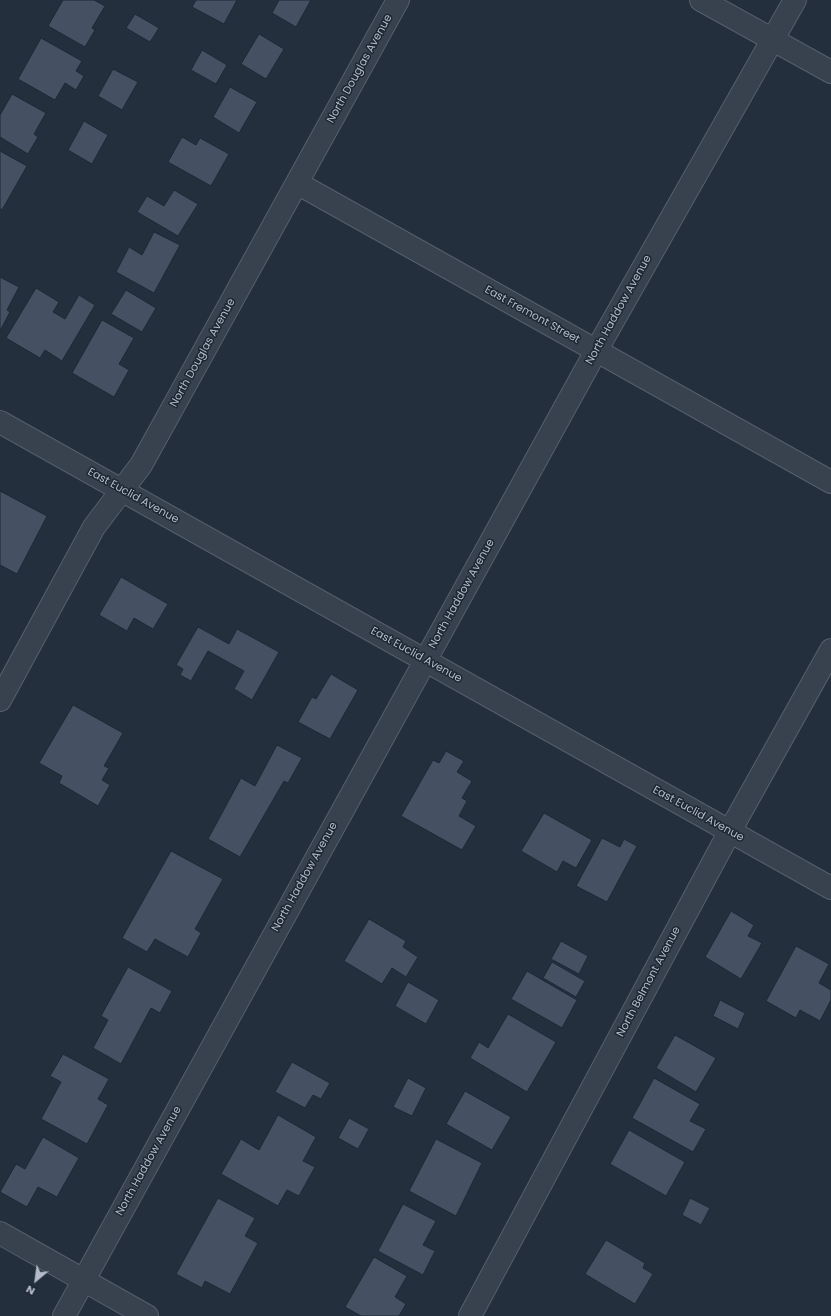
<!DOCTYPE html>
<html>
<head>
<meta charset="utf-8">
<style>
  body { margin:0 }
  #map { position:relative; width:831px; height:1316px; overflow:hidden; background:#242f3e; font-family:Poppins,sans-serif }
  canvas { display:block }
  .north { position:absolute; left:16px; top:1260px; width:40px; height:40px; -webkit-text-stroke:3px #1d2633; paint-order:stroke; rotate:209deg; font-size:11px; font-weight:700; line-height:16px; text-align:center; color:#b4bcc9 }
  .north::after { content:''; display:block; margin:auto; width:14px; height:18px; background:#b4bcc9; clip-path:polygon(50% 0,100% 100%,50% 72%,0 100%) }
</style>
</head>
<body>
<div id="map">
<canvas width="831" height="1316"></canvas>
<div class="north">N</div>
</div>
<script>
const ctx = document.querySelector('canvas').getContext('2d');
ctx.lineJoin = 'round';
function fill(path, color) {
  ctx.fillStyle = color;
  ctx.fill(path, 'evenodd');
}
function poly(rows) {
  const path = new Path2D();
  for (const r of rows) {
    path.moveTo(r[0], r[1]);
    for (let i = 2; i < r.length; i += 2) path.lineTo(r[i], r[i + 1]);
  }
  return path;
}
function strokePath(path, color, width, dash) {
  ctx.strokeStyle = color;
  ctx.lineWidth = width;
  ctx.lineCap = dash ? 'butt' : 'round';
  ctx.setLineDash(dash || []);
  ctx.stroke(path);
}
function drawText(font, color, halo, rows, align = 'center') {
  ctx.font = font + ' Poppins,sans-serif';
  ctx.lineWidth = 3;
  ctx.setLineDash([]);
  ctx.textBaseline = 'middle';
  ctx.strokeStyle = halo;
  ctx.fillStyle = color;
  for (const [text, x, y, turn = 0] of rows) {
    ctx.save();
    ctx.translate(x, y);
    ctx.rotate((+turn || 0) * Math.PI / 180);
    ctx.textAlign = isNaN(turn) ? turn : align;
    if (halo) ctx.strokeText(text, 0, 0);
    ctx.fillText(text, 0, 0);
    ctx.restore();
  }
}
const building = poly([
  [63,0,94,0,105,6,92,28,95,30,85,47,48,26,63,0],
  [196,0,237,0,224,24,192,7,196,0],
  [279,0,311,0,296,27,272,13,279,0],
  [135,14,159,28,150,42,126,28,135,14],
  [259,34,284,49,266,79,241,64,259,34],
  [41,38,82,61,76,71,84,76,76,90,65,83,55,100,18,79,41,38],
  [202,50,227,65,216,84,191,70,202,50],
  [113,69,138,82,122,110,98,96,113,69],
  [230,87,257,102,239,133,213,117,230,87],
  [12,94,46,113,34,134,38,137,28,154,0,137,0,115,12,94],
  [84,121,108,135,92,164,68,150,84,121],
  [182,137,196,145,200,138,229,154,211,186,168,162,182,137],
  [0,151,27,166,2,210,0,208,0,151],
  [174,190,198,204,178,236,137,212,147,196,164,206,174,190],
  [154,232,180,245,154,293,116,272,129,247,142,255,154,232],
  [0,277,19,287,7,310,10,312,0,331,0,277],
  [36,288,59,302,53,312,65,319,79,295,95,305,62,361,45,350,40,358,6,338,36,288],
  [126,290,156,308,142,332,111,314,126,290],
  [102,320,134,338,119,364,129,370,114,397,72,373,102,320],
  [0,491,47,516,17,574,0,565,0,491],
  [121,577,168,604,153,629,134,618,127,631,99,615,121,577],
  [198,627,229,644,237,629,279,652,252,700,234,689,244,671,208,651,191,681,180,675,183,669,176,665,198,627],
  [331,674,358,690,330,739,298,722,312,697,316,699,331,674],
  [73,705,123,733,104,766,109,768,102,780,110,785,98,806,59,783,62,776,39,763,73,705],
  [277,745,302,758,288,783,284,781,240,857,208,839,241,778,255,786,277,745],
  [446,751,464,761,457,772,472,781,462,798,467,801,459,816,476,826,462,850,401,816,433,760,439,763,446,751],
  [544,813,592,840,576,868,563,861,557,872,521,851,544,813],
  [602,838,620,847,624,839,637,846,607,902,576,886,602,838],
  [171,851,223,879,195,929,201,933,188,957,155,939,147,952,122,938,171,851],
  [731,911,754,925,748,936,762,943,741,979,705,957,731,911],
  [369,919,406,941,403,947,418,957,406,977,392,968,382,984,344,961,369,919],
  [561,941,588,956,579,974,551,959,561,941],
  [796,946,829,964,819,983,831,990,831,1000,820,1021,800,1010,796,1018,766,1001,796,946],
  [552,962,585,981,576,997,543,978,552,962],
  [128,967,172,991,160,1013,151,1008,121,1064,93,1048,108,1020,101,1016,128,967],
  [527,971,577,1000,562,1028,511,999,527,971],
  [408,982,439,1000,426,1024,395,1006,408,982],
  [720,1000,745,1013,738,1029,713,1016,720,1000],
  [508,1014,556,1042,527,1092,470,1058,479,1042,488,1048,508,1014],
  [675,1035,716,1058,696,1092,656,1068,675,1035],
  [63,1054,109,1079,98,1099,108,1105,87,1144,41,1119,61,1082,50,1076,63,1054],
  [292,1062,330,1083,321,1099,313,1095,305,1108,275,1092,292,1062],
  [408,1078,426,1088,412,1116,393,1107,408,1078],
  [654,1078,700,1104,690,1121,706,1129,693,1152,632,1118,654,1078],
  [465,1091,511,1117,492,1150,446,1124,465,1091],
  [278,1115,316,1137,303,1161,315,1167,299,1196,287,1190,278,1206,221,1174,241,1139,259,1150,278,1115],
  [349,1118,369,1129,358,1149,338,1138,349,1118],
  [629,1130,685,1162,666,1196,610,1164,629,1130],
  [43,1137,79,1158,57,1197,38,1187,27,1207,0,1192,16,1164,25,1169,43,1137],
  [436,1139,482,1163,456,1216,409,1191,436,1139],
  [218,1198,255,1218,245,1236,258,1243,230,1294,205,1281,202,1288,176,1274,218,1198],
  [690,1198,710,1208,701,1225,682,1215,690,1198],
  [403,1204,436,1221,423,1245,435,1251,423,1275,378,1251,403,1204],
  [606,1240,645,1263,643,1268,653,1274,635,1304,585,1274,606,1240],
  [374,1257,407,1276,395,1297,406,1304,399,1316,361,1316,345,1307,374,1257]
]);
fill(building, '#455162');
strokePath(building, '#1f2835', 1);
const minor = poly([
  [701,0,831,72],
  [297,183,831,482],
  [0,700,94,527,141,465,398,0],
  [0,1233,147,1316],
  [64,1316,596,351,795,0],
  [470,1316,730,831,831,650]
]);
const tertiary = poly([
  [0,422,831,888]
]);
strokePath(minor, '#565f6c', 24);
strokePath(tertiary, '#565f6c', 24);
strokePath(minor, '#38414e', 22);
strokePath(tertiary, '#38414e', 22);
drawText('11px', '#b4bcc9', '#1d2633', [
  ["North Douglas Avenue",360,69,-61],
  ["North Haddow Avenue",619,310,-61],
  ["East Fremont Street",532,315,29],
  ["North Douglas Avenue",203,353,-61],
  ["East Euclid Avenue",133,496,29],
  ["North Haddow Avenue",462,594,-61],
  ["East Euclid Avenue",416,655,29],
  ["East Euclid Avenue",698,814,29],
  ["North Haddow Avenue",305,877,-61],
  ["North Belmont Avenue",649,982,-62],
  ["North Haddow Avenue",149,1161,-61]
]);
</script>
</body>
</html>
